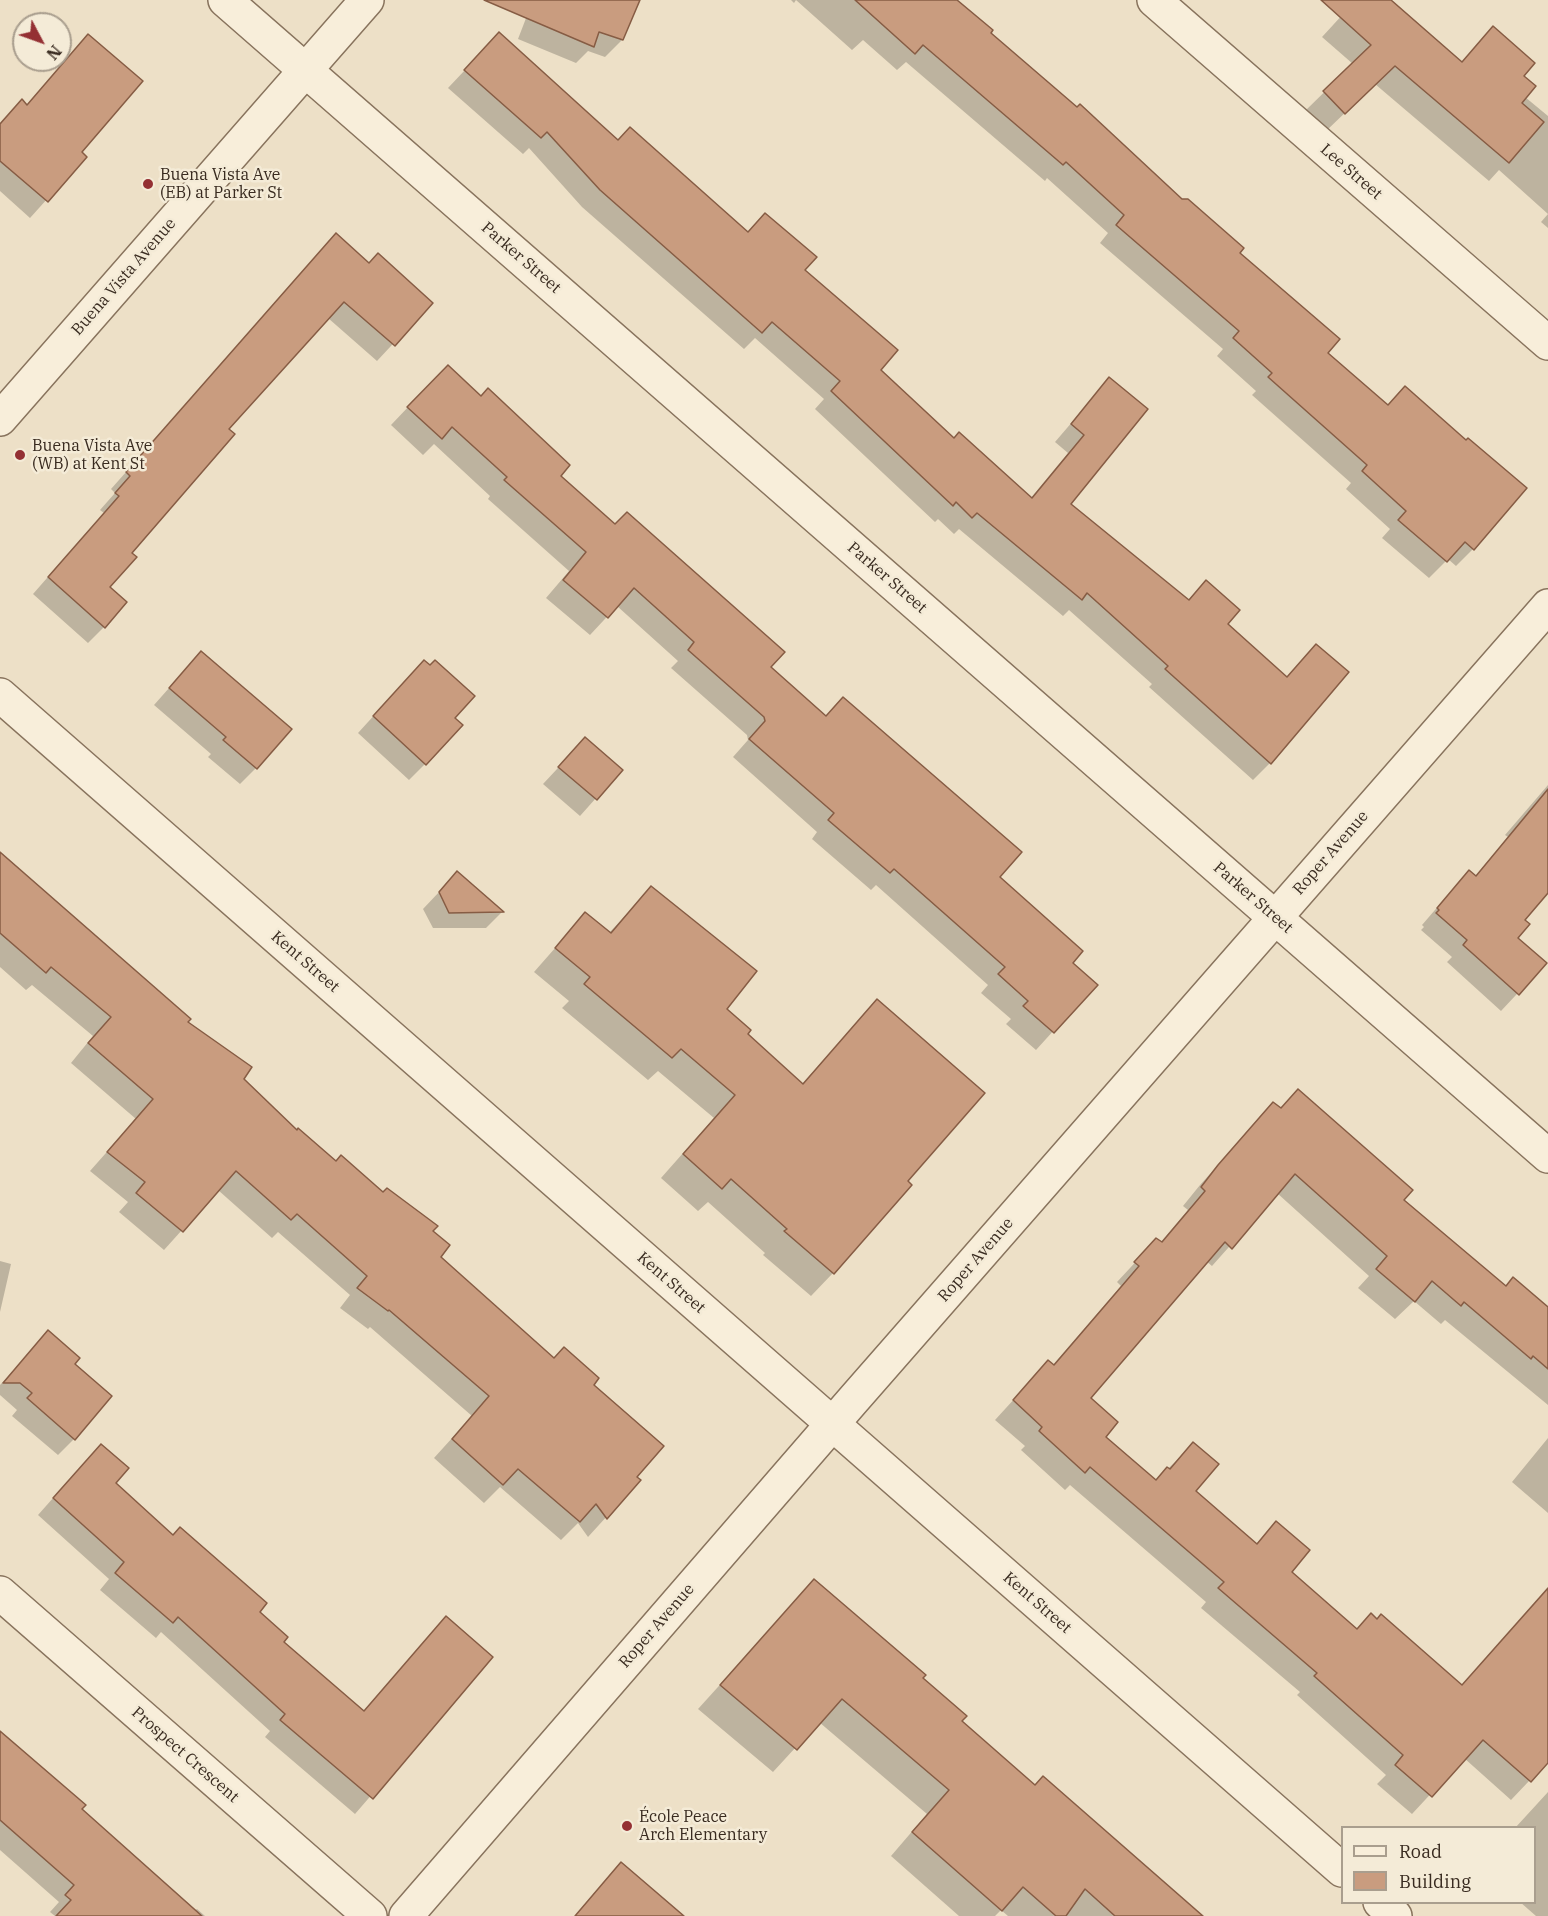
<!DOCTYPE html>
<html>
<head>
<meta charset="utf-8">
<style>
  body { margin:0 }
  #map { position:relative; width:1548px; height:1916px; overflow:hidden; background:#ede0c7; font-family:"IBM Plex Serif",serif }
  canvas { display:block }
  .legend { position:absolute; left:1341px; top:1826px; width:195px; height:78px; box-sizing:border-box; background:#f4ebd7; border:2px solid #a99e8e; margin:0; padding:8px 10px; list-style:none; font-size:18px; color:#392b20 }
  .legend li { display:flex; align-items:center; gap:12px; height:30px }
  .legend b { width:30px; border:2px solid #a99e8e }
  .north { position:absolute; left:12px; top:12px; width:60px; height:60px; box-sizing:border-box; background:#f4ebd7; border:2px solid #a99e8e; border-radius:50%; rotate:131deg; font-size:16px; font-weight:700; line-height:24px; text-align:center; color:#392b20 }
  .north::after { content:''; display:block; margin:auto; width:21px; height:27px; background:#943033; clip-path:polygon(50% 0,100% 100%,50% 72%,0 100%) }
</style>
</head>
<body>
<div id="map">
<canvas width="1548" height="1916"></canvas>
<ul class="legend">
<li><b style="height:8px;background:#f8eeda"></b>Road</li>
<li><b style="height:16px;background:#c99c7f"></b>Building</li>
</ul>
<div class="north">N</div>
</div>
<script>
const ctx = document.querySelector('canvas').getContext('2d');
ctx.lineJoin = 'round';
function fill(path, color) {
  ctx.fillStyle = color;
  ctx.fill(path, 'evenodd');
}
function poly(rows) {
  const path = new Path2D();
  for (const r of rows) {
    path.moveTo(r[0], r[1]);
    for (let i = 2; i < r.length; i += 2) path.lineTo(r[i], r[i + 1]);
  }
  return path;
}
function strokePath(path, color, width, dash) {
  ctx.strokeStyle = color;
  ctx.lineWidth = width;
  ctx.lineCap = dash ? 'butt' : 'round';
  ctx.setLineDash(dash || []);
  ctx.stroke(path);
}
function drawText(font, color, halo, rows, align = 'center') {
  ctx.font = font + ' "IBM Plex Serif",serif';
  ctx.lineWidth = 5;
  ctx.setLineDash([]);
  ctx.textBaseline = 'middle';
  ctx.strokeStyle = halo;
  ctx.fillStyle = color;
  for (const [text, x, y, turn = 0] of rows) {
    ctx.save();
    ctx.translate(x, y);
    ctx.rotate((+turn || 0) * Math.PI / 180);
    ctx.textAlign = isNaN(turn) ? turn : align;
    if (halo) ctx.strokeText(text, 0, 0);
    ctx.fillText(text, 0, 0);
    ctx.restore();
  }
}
fill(poly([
  [533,0,638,0,622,40,605,57,588,51,576,63,518,39],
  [791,0,957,0,991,30,989,33,1238,253,1326,353,1473,549,1456,566,1448,559,1429,578,1382,538,1390,529,1346,489,1351,483,1252,395,1256,391,1217,356,1223,349,1100,243,1108,233,1047,178,1045,181,906,62,897,70,863,40,852,50,796,0,794,3],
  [1356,0,1389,0,1461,63,1493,28,1522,76,1525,97,1548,116,1548,228,1541,222,1548,214,1499,170,1489,181,1375,84,1325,132,1305,111,1353,64,1322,37],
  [499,34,618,141,747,233,765,215,879,370,954,440,1030,499,1068,453,1055,442,1109,379,1069,504,1187,601,1206,582,1225,624,1286,678,1316,646,1270,763,1253,780,1149,687,1152,684,1069,610,1063,616,959,529,954,534,938,519,935,522,815,409,824,399,755,338,744,349,582,207,529,148,523,154,448,88],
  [72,53,80,152,85,157,30,218,0,191,0,124,22,101,26,106],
  [336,235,369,264,431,303,377,361,328,318,227,430,130,553,108,587,104,627,88,643,33,594,104,513,100,510,115,493,111,489],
  [430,384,559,476,998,877,1071,963,1095,985,1036,1050,1006,1024,1011,1019,981,993,988,985,876,885,871,890,812,839,817,832,733,757,748,740,747,735,671,668,678,661,617,606,590,635,546,598,569,571,488,499,490,496,434,444,423,455,391,425],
  [185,670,256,768,240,784,208,757,211,754,154,705],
  [408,678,453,718,425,764,409,780,358,733],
  [585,739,621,770,580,816,543,784],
  [1548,785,1548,891,1523,920,1516,938,1545,964,1501,1011,1447,962,1452,957,1421,930,1424,927,1422,925,1453,889,1475,877,1508,837,1505,835],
  [0,854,186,1023,297,1132,431,1231,439,1257,554,1359,592,1385,635,1478,639,1481,588,1537,578,1523,561,1540,500,1487,484,1503,434,1458,472,1416,370,1327,368,1329,340,1308,350,1295,278,1232,272,1238,218,1190,164,1250,119,1212,128,1202,90,1171,136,1119,71,1063,93,1036,32,985,26,990,0,967],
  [457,873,502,912,486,928,433,928,423,909],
  [651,888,754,971,724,1010,746,1034,801,1085,877,1001,905,1181,833,1273,811,1296,763,1255,765,1253,708,1202,698,1211,661,1178,714,1118,658,1071,648,1080,562,1008,569,1001,534,972,585,914,609,933],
  [1273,1104,1402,1200,1505,1288,1548,1309,1548,1405,1445,1320,1441,1324,1414,1301,1395,1319,1358,1288,1369,1276,1277,1193,1212,1266,1206,1261,1088,1398,1104,1437,1155,1481,1194,1444,1193,1491,1255,1545,1276,1523,1289,1572,1356,1630,1371,1615,1461,1686,1532,1608,1548,1622,1548,1761,1511,1800,1464,1758,1412,1814,1377,1784,1386,1775,1297,1695,1300,1692,1201,1608,1206,1602,1070,1485,1065,1490,1021,1450,1025,1446,995,1420,1048,1362,1052,1366,1121,1286,1117,1282,1156,1240,1160,1243,1188,1210,1183,1206,1200,1185],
  [0,1261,11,1264,0,1312],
  [48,1333,73,1364,74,1439,58,1455,12,1416,17,1410,0,1395,0,1385],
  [1548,1438,1548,1513,1512,1482],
  [85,1462,114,1483,258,1612,282,1642,363,1712,446,1618,491,1657,355,1814,265,1737,270,1731,161,1632,156,1638,100,1590,109,1579,38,1515],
  [814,1581,921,1679,960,1721,1035,1787,1202,1916,1008,1916,1001,1910,995,1916,959,1916,891,1856,927,1814,819,1722,773,1772,698,1709],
  [0,1733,80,1809,194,1911,197,1909,205,1916,55,1916,50,1912,59,1902,0,1850],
  [1548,1792,1548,1916,1536,1916,1520,1902,1534,1902,1534,1828,1515,1828]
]), '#0003');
const building = poly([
  [484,0,640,0,623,40,599,32,594,47,484,0],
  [855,0,957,0,993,30,991,33,1077,107,1080,104,1182,199,1188,199,1244,248,1240,253,1340,339,1328,353,1388,405,1405,386,1466,440,1468,438,1527,488,1474,550,1465,542,1447,562,1398,520,1406,511,1362,471,1367,465,1268,377,1272,373,1233,338,1239,331,1116,225,1124,215,1066,162,1063,165,923,45,915,54,855,0],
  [1321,0,1391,0,1462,62,1493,26,1535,63,1524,76,1536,86,1522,103,1544,122,1509,163,1395,66,1345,114,1323,91,1371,45,1321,0],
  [499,32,618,140,630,127,748,232,765,213,817,257,805,270,898,350,881,370,954,438,959,432,1032,498,1084,435,1071,424,1109,377,1148,409,1071,504,1189,600,1206,580,1240,610,1228,624,1287,677,1316,644,1349,672,1271,764,1165,669,1168,666,1087,593,1082,600,977,513,972,518,956,502,953,506,831,391,840,381,772,322,762,333,600,190,547,132,541,138,464,70,499,32],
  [88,34,143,81,82,152,87,157,48,202,0,161,0,124,22,99,27,105,88,34],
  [336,233,369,263,378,253,433,303,395,346,344,302,229,429,235,434,132,553,137,557,110,587,127,602,105,628,48,577,119,496,115,493,130,476,126,472,336,233],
  [448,365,481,396,488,388,570,465,561,476,615,524,627,512,785,652,771,667,826,716,843,697,1022,852,1000,877,1083,951,1073,963,1098,985,1054,1033,1023,1006,1028,1001,998,974,1005,967,894,869,890,873,828,820,834,813,749,739,765,721,764,717,688,650,694,642,634,588,608,618,563,580,586,552,504,480,507,477,452,427,442,439,407,407,448,365],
  [201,651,292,729,257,769,223,740,226,737,169,688,201,651],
  [424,660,430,665,435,660,475,696,455,718,463,725,426,765,373,716,424,660],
  [585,737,623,770,597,800,558,767,585,737],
  [1548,789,1548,893,1525,920,1530,924,1518,938,1547,963,1519,995,1463,945,1467,940,1436,913,1439,910,1437,908,1469,870,1476,876,1548,789],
  [0,852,191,1019,188,1022,252,1067,244,1079,297,1130,298,1128,336,1161,341,1155,383,1192,387,1188,438,1226,433,1231,450,1245,441,1257,554,1358,564,1347,599,1378,594,1385,664,1446,637,1477,641,1480,607,1519,596,1504,580,1522,518,1469,503,1485,452,1439,489,1396,389,1310,388,1311,357,1288,367,1276,297,1214,291,1220,236,1171,183,1232,136,1193,145,1182,107,1152,153,1099,88,1043,111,1017,51,967,46,973,0,933,0,852],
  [457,871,504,912,449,913,439,892,457,871],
  [651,886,757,971,727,1009,751,1030,748,1034,803,1084,877,999,985,1093,908,1181,912,1185,834,1274,784,1231,787,1229,731,1179,722,1189,683,1154,735,1095,681,1049,672,1058,584,984,590,977,555,948,585,912,611,933,651,886],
  [1298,1089,1413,1190,1404,1200,1506,1286,1513,1277,1548,1307,1548,1369,1533,1356,1531,1359,1464,1302,1461,1306,1432,1281,1415,1302,1376,1269,1387,1256,1295,1174,1232,1249,1225,1242,1091,1398,1118,1422,1106,1437,1156,1480,1167,1467,1170,1469,1193,1442,1219,1464,1196,1491,1257,1544,1276,1521,1310,1550,1292,1572,1357,1629,1371,1613,1377,1619,1381,1614,1462,1685,1548,1588,1548,1763,1531,1782,1483,1740,1432,1797,1395,1765,1403,1755,1314,1676,1317,1673,1218,1588,1224,1582,1090,1467,1085,1473,1039,1431,1042,1427,1013,1400,1048,1360,1054,1365,1139,1266,1134,1262,1156,1238,1162,1242,1205,1191,1201,1187,1218,1165,1273,1102,1281,1108,1298,1089],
  [48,1330,80,1358,75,1364,112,1396,75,1440,27,1398,32,1393,20,1383,3,1383,48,1330],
  [101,1444,129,1468,116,1483,173,1535,180,1527,267,1603,260,1612,288,1637,284,1642,364,1711,446,1616,493,1657,373,1799,280,1720,285,1714,178,1617,173,1623,115,1573,124,1562,53,1498,101,1444],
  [814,1579,926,1675,923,1678,967,1716,962,1721,1035,1785,1043,1776,1203,1916,1115,1916,1085,1889,1066,1916,1056,1916,1023,1887,1002,1911,912,1832,949,1790,842,1699,797,1750,720,1685,814,1579],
  [0,1731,86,1805,82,1809,202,1916,56,1916,71,1900,65,1895,74,1885,0,1820,0,1731],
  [621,1862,684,1916,575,1916,621,1862]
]);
fill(building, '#c99c7f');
strokePath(building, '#865c44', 1.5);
const minor = poly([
  [225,0,1548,1156],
  [1154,0,1548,343],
  [0,695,1342,1870],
  [0,1593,370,1916],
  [1380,1902,1395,1916],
  [406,1916,854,1399,1548,606]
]);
const tertiary = poly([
  [0,419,367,0]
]);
strokePath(minor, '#88735d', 36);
strokePath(tertiary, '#88735d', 36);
strokePath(minor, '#f8eeda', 33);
strokePath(tertiary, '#f8eeda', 33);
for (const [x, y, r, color] of [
  [148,184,6,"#943033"],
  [20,455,6,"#943033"],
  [627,1826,6,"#943033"]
]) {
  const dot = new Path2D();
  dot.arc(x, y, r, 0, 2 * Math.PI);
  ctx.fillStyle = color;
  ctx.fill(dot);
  strokePath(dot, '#f4ebd7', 2);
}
drawText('16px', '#392b20', '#f4ebd7', [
  ["Lee Street",1351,172,41],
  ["Parker Street",521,258,41],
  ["Buena Vista Avenue",124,277,-49],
  ["Parker Street",887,578,41],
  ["Roper Avenue",1331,853,-49],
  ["Parker Street",1253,898,41],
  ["Kent Street",305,962,41],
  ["Roper Avenue",976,1260,-49],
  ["Kent Street",671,1283,41],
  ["Kent Street",1037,1603,41],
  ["Roper Avenue",657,1626,-49],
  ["Prospect Crescent",185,1755,41]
]);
drawText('16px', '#392b20', '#f4ebd7', [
  ["Buena Vista Ave",160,175],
  ["(EB) at Parker St",160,193],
  ["Buena Vista Ave",32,446],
  ["(WB) at Kent St",32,464],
  ["École Peace",639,1817],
  ["Arch Elementary",639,1835]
], 'left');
</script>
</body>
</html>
